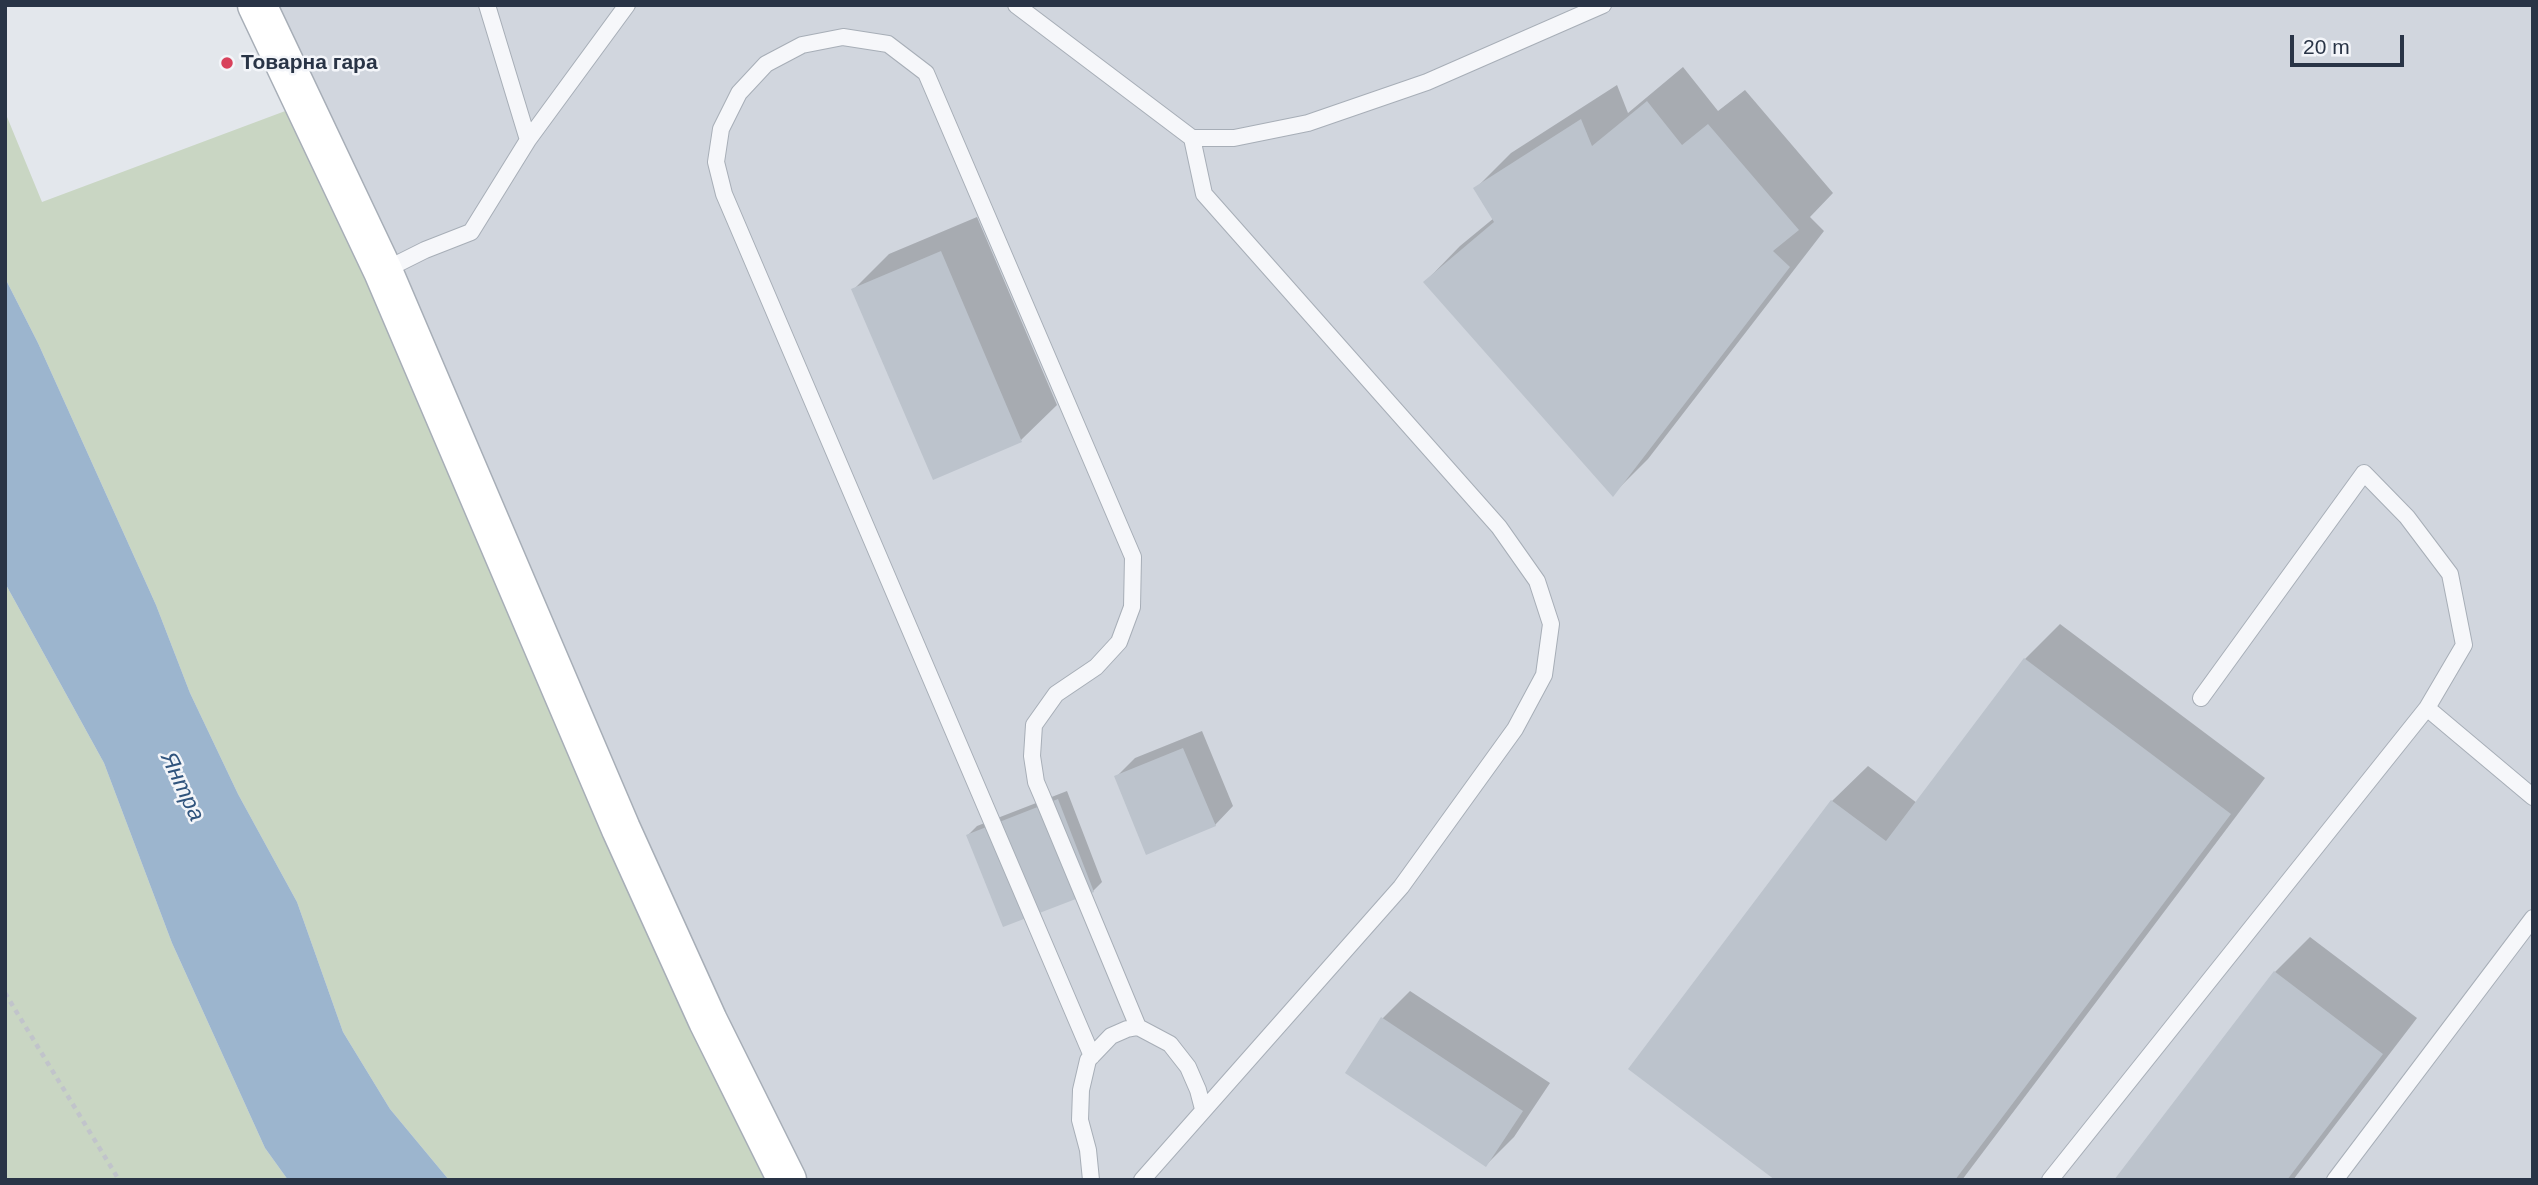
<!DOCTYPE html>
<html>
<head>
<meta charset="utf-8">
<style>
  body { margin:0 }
  #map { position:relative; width:2538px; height:1185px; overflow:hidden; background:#e3e7ec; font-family:Arial,sans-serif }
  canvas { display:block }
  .frame { position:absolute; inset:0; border:7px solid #293446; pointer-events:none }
  .scale { position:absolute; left:2290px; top:35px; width:114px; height:32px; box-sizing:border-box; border:4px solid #293446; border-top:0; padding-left:9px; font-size:21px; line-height:24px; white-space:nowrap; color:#293446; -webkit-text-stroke:5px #f3f5f9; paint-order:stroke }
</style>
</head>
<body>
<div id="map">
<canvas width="2538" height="1185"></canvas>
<div class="frame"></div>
<div class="scale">20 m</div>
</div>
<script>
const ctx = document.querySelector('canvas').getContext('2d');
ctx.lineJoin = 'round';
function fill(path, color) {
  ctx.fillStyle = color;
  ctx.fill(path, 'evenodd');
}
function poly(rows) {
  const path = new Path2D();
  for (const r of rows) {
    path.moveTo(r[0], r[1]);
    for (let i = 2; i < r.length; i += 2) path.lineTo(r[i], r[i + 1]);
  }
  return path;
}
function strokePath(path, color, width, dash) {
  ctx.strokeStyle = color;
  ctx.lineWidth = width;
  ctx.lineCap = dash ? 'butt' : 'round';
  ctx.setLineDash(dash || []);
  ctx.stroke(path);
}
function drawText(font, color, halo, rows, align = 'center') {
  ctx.font = font + ' Arial,sans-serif';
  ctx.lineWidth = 5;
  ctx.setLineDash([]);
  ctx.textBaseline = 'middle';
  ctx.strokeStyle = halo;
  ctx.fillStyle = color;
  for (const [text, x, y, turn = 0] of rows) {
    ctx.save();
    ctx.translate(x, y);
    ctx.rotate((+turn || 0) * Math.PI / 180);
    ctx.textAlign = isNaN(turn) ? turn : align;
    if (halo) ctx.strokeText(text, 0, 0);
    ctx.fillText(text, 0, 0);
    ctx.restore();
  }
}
fill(poly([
  [257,5,2533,5,2533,1180,787,1180]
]), '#d1d6de');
fill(poly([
  [304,104,787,1180,449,1180,390,1109,343,1032,297,902,238,794,190,693,156,605,38,343,5,278,5,112,42,202],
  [5,583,104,763,172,943,265,1148,288,1180,5,1180]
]), '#c9d6c3');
fill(poly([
  [5,278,38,343,156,605,190,693,238,794,297,902,343,1032,390,1109,449,1180,288,1180,265,1148,172,943,104,763,5,583]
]), '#9cb5ce');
fill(poly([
  [1683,67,1718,111,1745,90,1833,193,1810,217,1824,231,1648,459,1613,494,1425,282,1460,246,1494,218,1475,189,1511,153,1617,85,1628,113],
  [977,217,1057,405,1021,440,934,478,853,290,889,254],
  [2060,624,2265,778,1962,1180,1778,1180,1832,801,1868,766,1917,803,2025,659],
  [1202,731,1233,806,1215,825,1116,777,1135,758],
  [1067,791,1102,882,1093,891,968,835,977,826],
  [2310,937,2417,1018,2293,1180,2116,1180,2275,972],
  [1410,991,1550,1083,1514,1137,1486,1165,1347,1072,1383,1018]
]), '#0003');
fill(poly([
  [1647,101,1682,145,1708,124,1799,230,1773,251,1790,267,1613,497,1423,282,1494,222,1473,188,1581,119,1592,146],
  [941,251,1022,442,933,480,851,289],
  [2024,658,2231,814,1955,1180,1775,1180,1628,1069,1831,800,1886,841],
  [1183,748,1216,826,1146,855,1114,776],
  [1058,799,1094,892,1003,927,966,835],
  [2274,971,2383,1054,2287,1180,2114,1180],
  [1381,1017,1523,1111,1486,1167,1345,1073]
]), '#bcc3cc');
const service = poly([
  [1016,5,1192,138,1234,138,1308,123,1427,82,1603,5],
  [528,140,627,5],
  [383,271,425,250,471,232,528,140,487,5],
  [2427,708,2533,797],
  [1092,1056,724,194,716,162,721,129,739,93,766,64,802,45,843,37,888,44,926,73,1133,557,1132,607,1119,642,1096,667,1056,694,1034,725,1032,756,1036,782,1042,796,1138,1027],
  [1091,1180,1088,1150,1080,1120,1081,1090,1088,1060,1111,1036,1127,1029,1138,1027,1170,1044,1188,1067,1198,1090,1203,1109],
  [1142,1180,1401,887,1515,729,1544,675,1551,624,1537,581,1499,527,1204,194,1192,138],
  [2050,1180,2427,708,2464,645,2450,574,2407,517,2364,473,2201,698],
  [2335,1180,2533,918]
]);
const secondary = poly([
  [257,5,383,271,621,829,708,1021,787,1180]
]);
strokePath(service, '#a7aeb7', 18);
strokePath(secondary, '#a7aeb7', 41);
strokePath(poly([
  [5,993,119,1180]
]), '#c1c4cb', 4.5, [5, 5]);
strokePath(service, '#f6f7fa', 16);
strokePath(secondary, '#fff', 38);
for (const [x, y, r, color] of [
  [227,63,7,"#d8415b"]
]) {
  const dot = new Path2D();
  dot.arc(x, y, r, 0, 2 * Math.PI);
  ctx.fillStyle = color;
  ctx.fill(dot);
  strokePath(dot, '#f3f5f9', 2.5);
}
drawText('bold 21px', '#293446', '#f3f5f9', [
  ["Товарна гара",241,63]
], 'left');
drawText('italic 23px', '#30547d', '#f3f5f9', [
  ["Янтра",182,787,65]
]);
</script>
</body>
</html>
